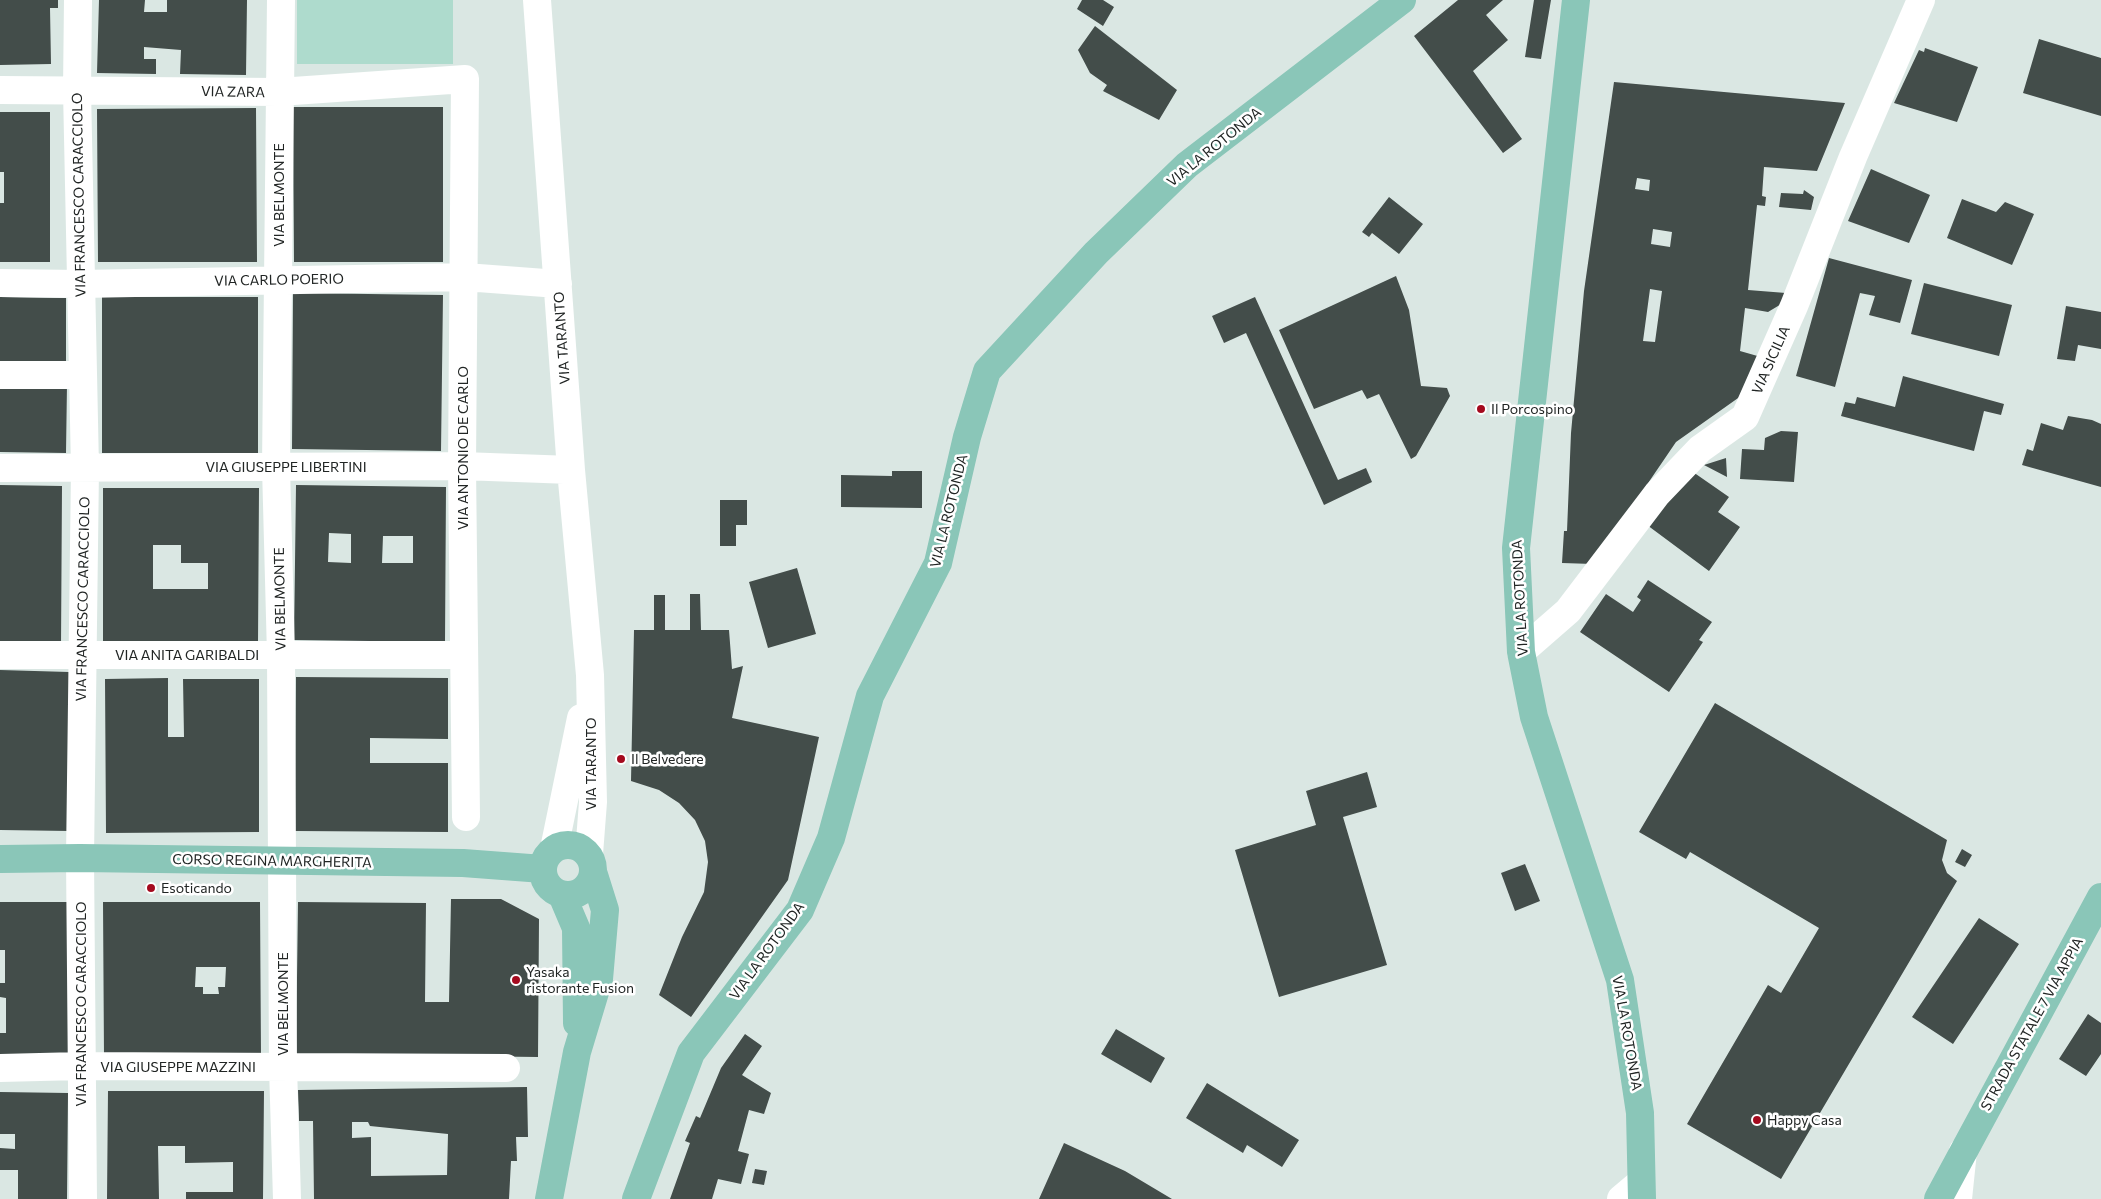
<!DOCTYPE html>
<html>
<head>
<meta charset="utf-8">
<style>
  body { margin:0 }
  canvas { display:block; background:#dae7e3 }
</style>
</head>
<body>
<canvas width="2101" height="1199"></canvas>
<script>
const ctx = document.querySelector('canvas').getContext('2d');
ctx.lineJoin = 'round';
function fill(path, color) {
  ctx.fillStyle = color;
  ctx.fill(path, 'evenodd');
}
function poly(rows) {
  const path = new Path2D();
  for (const r of rows) {
    if (r.length === 3) {
      path.moveTo(r[0] + r[2], r[1]);
      path.arc(r[0], r[1], r[2], 0, 2 * Math.PI);
      continue;
    }
    path.moveTo(r[0], r[1]);
    for (let i = 2; i < r.length; i += 2) path.lineTo(r[i], r[i + 1]);
  }
  return path;
}
function strokePath(path, color, width, dash) {
  ctx.strokeStyle = color;
  ctx.lineWidth = width;
  ctx.lineCap = dash ? 'butt' : 'round';
  ctx.setLineDash(dash || []);
  ctx.stroke(path);
}
function drawText(font, color, halo, rows, align = 'center') {
  ctx.font = font + ' Commissioner,sans-serif';
  ctx.lineWidth = 5;
  ctx.setLineDash([]);
  ctx.textBaseline = 'middle';
  ctx.strokeStyle = halo;
  ctx.fillStyle = color;
  for (const [text, x, y, turn = 0] of rows) {
    ctx.save();
    ctx.translate(x, y);
    ctx.rotate((+turn || 0) * Math.PI / 180);
    ctx.textAlign = isNaN(turn) ? turn : align;
    if (halo) ctx.strokeText(text, 0, 0);
    ctx.fillText(text, 0, 0);
    ctx.restore();
  }
}
fill(poly([
  [297,0,453,0,453,64,297,64]
]), '#aedbcd');
fill(poly([
  [0,0,58,0,58,8,50,8,51,64,0,65],
  [99,0,145,0,144,12,167,12,167,0,247,0,246,75,180,74,181,50,144,47,144,59,156,59,156,74,97,73],
  [1082,0,1103,0,1114,7,1103,26,1077,9],
  [1458,0,1503,0,1486,15,1508,40,1473,71,1522,139,1503,153,1414,36],
  [1534,0,1551,0,1541,59,1525,57],
  [1095,26,1177,90,1159,120,1103,91,1107,85,1090,73,1078,50],
  [2039,39,2101,58,2101,116,2023,93],
  [1925,48,1978,67,1957,122,1894,103,1919,50,1924,52],
  [1614,82,1845,103,1817,171,1764,167,1762,196,1766,197,1765,206,1757,205,1748,290,1786,293,1783,303,1768,312,1745,308,1740,351,1761,357,1748,391,1676,442,1593,564,1562,563,1564,531,1567,531,1571,433,1584,291],
  [1637,178,1650,180,1649,191,1635,189],
  [1653,229,1672,232,1670,247,1651,244],
  [1650,289,1662,291,1655,342,1643,341],
  [293,107,443,107,443,262,294,262],
  [256,108,257,262,98,262,97,109],
  [0,112,50,112,50,262,0,262,0,203,4,203,4,172,0,172],
  [1871,169,1930,195,1909,243,1848,221],
  [1804,190,1814,197,1811,210,1779,207,1781,193,1803,194],
  [1389,197,1423,224,1399,254,1372,233,1369,237,1362,232],
  [1962,199,1996,212,2005,202,2034,214,2012,265,1947,238],
  [1829,258,1912,280,1900,323,1869,315,1875,296,1860,293,1835,387,1796,376],
  [1396,276,1409,310,1421,386,1447,388,1450,396,1416,456,1411,459,1379,394,1367,399,1362,390,1314,409,1279,330],
  [1924,283,2012,305,1999,356,1911,334],
  [293,293,443,295,441,451,292,449],
  [0,297,66,298,66,371,0,369],
  [102,297,258,297,258,453,102,453],
  [1255,297,1338,480,1366,468,1372,482,1324,505,1246,333,1224,343,1212,316],
  [2066,306,2101,312,2101,349,2078,345,2075,361,2057,359],
  [1903,376,2004,404,2001,415,1984,411,1974,451,1841,416,1845,402,1855,404,1857,397,1895,407],
  [0,383,67,384,66,453,0,452],
  [2068,416,2092,420,2101,424,2101,487,2022,465,2027,449,2033,451,2041,423,2063,430],
  [1781,431,1798,432,1794,482,1740,479,1742,449,1764,450,1765,438],
  [1726,458,1727,477,1704,465],
  [892,471,922,471,922,508,841,507,841,475,892,476],
  [1693,472,1729,497,1718,512,1740,527,1709,571,1647,525],
  [0,485,62,486,61,646,0,645],
  [296,485,446,487,445,642,294,640],
  [329,533,351,534,351,563,328,562],
  [383,536,413,536,413,563,382,563],
  [103,488,259,488,258,643,103,643],
  [153,545,181,545,181,563,208,563,208,589,153,589],
  [720,500,747,500,747,525,736,525,736,546,720,546],
  [797,568,816,634,768,648,749,582],
  [1648,580,1712,622,1699,640,1703,642,1669,692,1580,632,1606,594,1633,612,1641,600,1637,597],
  [690,594,700,594,701,630,729,630,732,669,743,666,732,718,819,737,788,880,691,1017,659,995,682,937,704,892,708,862,705,841,695,820,679,803,659,790,631,781,634,630,654,630,654,595,665,595,665,630,690,630],
  [0,670,69,672,70,831,0,830],
  [296,677,448,678,448,739,370,738,370,763,448,763,448,832,295,831],
  [168,678,168,737,184,737,183,679,259,679,259,832,106,833,105,679],
  [1715,703,1947,840,1942,860,1947,873,1957,881,1781,1179,1687,1124,1768,985,1781,993,1819,928,1690,852,1686,859,1639,832],
  [1367,772,1377,807,1343,817,1387,965,1279,997,1235,850,1316,825,1306,791],
  [1962,849,1972,855,1965,867,1955,862],
  [1525,864,1540,901,1515,911,1501,873],
  [451,899,501,899,539,919,538,1057,296,1054,298,902,426,903,425,1002,449,1002],
  [0,902,68,902,69,1056,0,1056,0,1033,6,1033,6,998,0,997,0,983,5,983,5,950,0,950],
  [103,902,260,902,261,1057,104,1057],
  [196,967,226,967,225,987,218,987,219,994,203,994,203,987,195,987],
  [1979,918,2019,944,1953,1044,1912,1017],
  [2088,1014,2101,1023,2101,1054,2086,1076,2059,1059],
  [1116,1029,1165,1058,1151,1083,1101,1054],
  [745,1034,762,1046,742,1075,771,1093,764,1114,749,1110,738,1151,749,1154,741,1184,718,1179,712,1199,670,1199,690,1143,685,1141,696,1116,700,1118,721,1068],
  [1207,1083,1299,1140,1282,1167,1247,1145,1243,1153,1186,1118],
  [527,1087,528,1137,516,1137,517,1161,511,1161,509,1199,314,1199,313,1121,299,1121,298,1090],
  [352,1122,368,1122,370,1126,448,1134,447,1175,371,1176,371,1137,352,1138],
  [108,1091,264,1091,263,1199,186,1199,186,1192,233,1192,233,1162,185,1163,185,1146,158,1146,159,1199,107,1199],
  [0,1092,68,1093,67,1199,18,1199,18,1170,0,1170,0,1148,15,1149,15,1134,0,1134],
  [1064,1143,1125,1171,1172,1199,1039,1199],
  [755,1169,767,1171,764,1185,752,1183]
]), '#434d4a');
strokePath(poly([
  [78,0,77,90,85,468,80,858,83,1199],
  [281,0,276,467,281,655,283,1067,287,1199],
  [537,0,571,470,590,675,593,802,589,854],
  [0,90,279,92,465,79,462,466,466,817],
  [0,283,80,284,465,277,558,284],
  [0,375,83,375],
  [0,468,462,466,571,470],
  [1521,652,1568,611,1657,494,1700,449,1745,417,1794,306,1853,157,1921,0],
  [0,655,463,655],
  [554,849,581,718],
  [0,1068,80,1066,506,1068],
  [1621,1199,1640,1183],
  [1958,1199,1963,1151]
]), '#fff', 28);
strokePath(poly([
  [1576,0,1516,548,1521,652,1534,717,1620,980,1640,1113,1642,1199],
  [568,870,25],
  [0,859,80,858,463,863,543,869],
  [562,895,576,928,577,1023],
  [549,1199,577,1052,599,979,605,910,594,875],
  [636,1199,691,1053,800,910,831,838,870,696,938,563,967,437,987,371,1096,253,1187,165,1402,0],
  [1938,1199,2101,897]
]), '#8ac6b8', 28);
for (const [x, y, r, color] of [
  [1481,409,5,"#a40a1e"],
  [621,759,5,"#a40a1e"],
  [151,888,5,"#a40a1e"],
  [516,980,5,"#a40a1e"],
  [1757,1120,5,"#a40a1e"]
]) {
  const dot = new Path2D();
  dot.arc(x, y, r, 0, 2 * Math.PI);
  ctx.fillStyle = color;
  ctx.fill(dot);
  strokePath(dot, '#fff', 2);
}
drawText('14px', '#212524', '#fff', [
  ["VIA ZARA",233,92,1],
  ["VIA LA ROTONDA",1214,147,-39],
  ["VIA FRANCESCO CARACCIOLO",79,195,-91],
  ["VIA BELMONTE",279,195,-90],
  ["VIA CARLO POERIO",279,280,-1],
  ["VIA TARANTO",562,338,-94],
  ["VIA SICILIA",1771,360,-66],
  ["VIA ANTONIO DE CARLO",463,448,-90],
  ["VIA GIUSEPPE LIBERTINI",286,467],
  ["VIA LA ROTONDA",949,511,-76],
  ["VIA LA ROTONDA",1520,598,-93],
  ["VIA FRANCESCO CARACCIOLO",83,599,-89],
  ["VIA BELMONTE",280,599,-91],
  ["VIA ANITA GARIBALDI",187,655],
  ["VIA TARANTO",591,764,-90],
  ["CORSO REGINA MARGHERITA",272,861,1],
  ["VIA LA ROTONDA",767,951,-54],
  ["VIA FRANCESCO CARACCIOLO",81,1004,-90],
  ["VIA BELMONTE",283,1004,-90],
  ["STRADA STATALE 7 VIA APPIA",2032,1024,-61],
  ["VIA LA ROTONDA",1627,1033,80],
  ["VIA GIUSEPPE MAZZINI",178,1067]
]);
drawText('14px', '#212524', '#fff', [
  ["Il Porcospino",1491,409],
  ["Il Belvedere",631,759],
  ["Esoticando",161,888],
  ["Yasaka",526,972],
  ["ristorante Fusion",526,988],
  ["Happy Casa",1767,1120]
], 'left');
</script>
</body>
</html>
